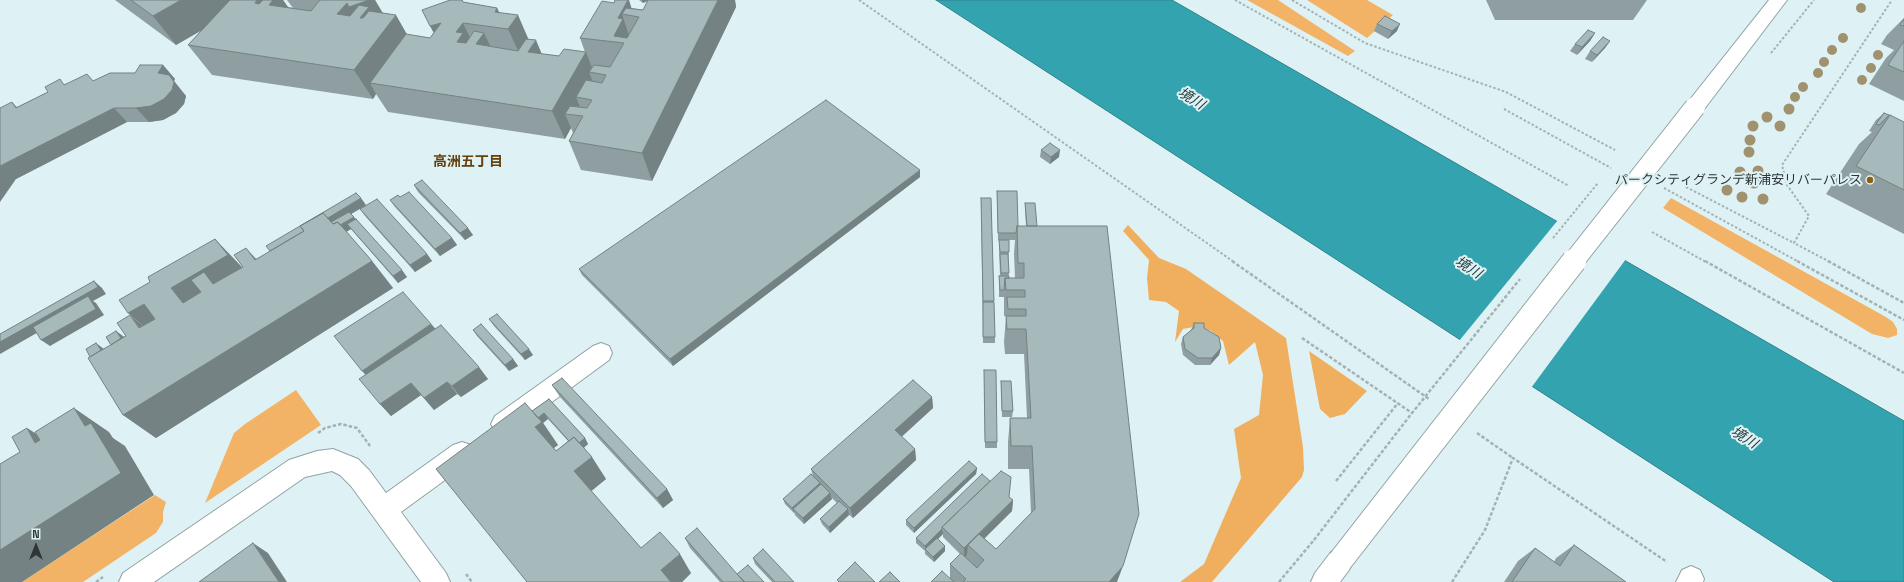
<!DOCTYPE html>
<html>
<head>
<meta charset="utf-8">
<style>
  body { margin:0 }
  #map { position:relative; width:1904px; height:582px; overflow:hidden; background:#def2f5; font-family:"Space Grotesk",sans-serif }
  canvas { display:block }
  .north { position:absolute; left:16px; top:526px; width:40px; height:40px; -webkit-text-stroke:3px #def2f5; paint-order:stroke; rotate:0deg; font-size:11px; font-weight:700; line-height:16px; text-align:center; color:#2e3636 }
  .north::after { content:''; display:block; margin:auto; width:14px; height:18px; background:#2e3636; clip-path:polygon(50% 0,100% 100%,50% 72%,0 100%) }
</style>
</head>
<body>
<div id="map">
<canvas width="1904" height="582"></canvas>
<div class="north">N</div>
</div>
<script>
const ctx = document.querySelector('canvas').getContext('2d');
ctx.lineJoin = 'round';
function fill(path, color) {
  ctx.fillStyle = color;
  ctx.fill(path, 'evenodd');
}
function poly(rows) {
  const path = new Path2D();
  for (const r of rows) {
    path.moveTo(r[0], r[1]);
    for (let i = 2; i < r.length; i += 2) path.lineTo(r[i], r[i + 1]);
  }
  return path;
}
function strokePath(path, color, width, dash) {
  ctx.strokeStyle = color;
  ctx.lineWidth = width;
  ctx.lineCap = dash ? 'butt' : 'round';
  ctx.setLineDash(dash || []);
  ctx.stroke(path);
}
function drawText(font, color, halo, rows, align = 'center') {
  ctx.font = font + ' "Space Grotesk","Noto Sans JP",sans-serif';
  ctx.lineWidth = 4;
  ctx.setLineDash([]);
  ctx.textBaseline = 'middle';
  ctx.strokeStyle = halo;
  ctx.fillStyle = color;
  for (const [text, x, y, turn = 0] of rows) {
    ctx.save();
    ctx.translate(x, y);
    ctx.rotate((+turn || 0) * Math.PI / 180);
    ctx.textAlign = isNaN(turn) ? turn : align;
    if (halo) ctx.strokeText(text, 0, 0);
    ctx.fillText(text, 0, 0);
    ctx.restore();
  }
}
fill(poly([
  [1247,0,1278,0,1355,51,1348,56],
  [1307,0,1367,0,1393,15,1367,38],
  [1671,198,1886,317,1893,322,1897,329,1897,335,1888,338,1872,334,1663,208],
  [296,390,321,425,205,503,234,433,245,424],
  [155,495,166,502,163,512,163,522,156,533,83,582,22,582]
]), '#f2b367');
fill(poly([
  [1128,225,1159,258,1186,269,1286,338,1303,447,1304,470,1302,477,1212,582,1180,582,1204,564,1241,478,1234,429,1259,415,1263,375,1255,342,1229,365,1223,341,1211,331,1199,326,1183,329,1175,342,1179,311,1166,302,1149,300,1147,278,1149,260,1123,231],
  [1309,351,1367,391,1345,414,1330,418,1320,409]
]), '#f0af5f');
const water = poly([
  [936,0,1172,0,1904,421,1904,582,1834,582,936,0]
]);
fill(water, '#32a3af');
strokePath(water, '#31828b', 1);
fill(poly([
  [1558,220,1626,259,1531,388,1459,341]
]), '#def2f5');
const minor = poly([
  [1769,0,1787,0,1702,112,1695,114,1688,112,1685,107,1688,102,1769,0],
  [601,343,609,346,612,353,609,360,511,432,503,435,495,432,491,424,495,416,593,346,601,343],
  [462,442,471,445,474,453,471,461,401,512,446,573,450,582,421,582,351,486,340,475,332,471,305,477,154,582,119,582,123,573,289,460,317,451,333,449,358,459,369,470,386,493,453,445,462,442],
  [1340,548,1349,552,1353,561,1349,570,1340,582,1311,582,1315,573,1331,552,1340,548],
  [1691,566,1700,570,1704,579,1703,582,1676,582,1682,570,1691,566]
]);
strokePath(minor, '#8fa2a4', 2);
strokePath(poly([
  [859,0,1234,262],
  [1235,0,1569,186],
  [1292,0,1365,43,1506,92,1615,150],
  [1771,53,1814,0],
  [1504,109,1611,168],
  [1686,187,1794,243],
  [1664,188,1799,262],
  [1652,232,1706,262],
  [1830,262,1794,243,1809,216,1787,185,1782,165,1892,0]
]), '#a3b3b4', 2, [2.5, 2]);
strokePath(poly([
  [1232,261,1429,399],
  [1705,261,1904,373],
  [1797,261,1904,320],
  [1828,261,1904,303],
  [1302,338,1412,413],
  [318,433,325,428,341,424,357,428,370,446],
  [1477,433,1513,458],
  [1336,481,1398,403],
  [466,574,472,582],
  [96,582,103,577],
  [1279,582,1314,540],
  [1452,582,1485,530,1513,458,1667,562]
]), '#a3b3b4', 2.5, [3.5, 2]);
fill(minor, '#fff');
const minorBridgeFar1 = poly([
  [1573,262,1695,107]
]);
const minorBridge = poly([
  [1340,561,1574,261]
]);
strokePath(minorBridgeFar1, '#8fa2a4', 22, []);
strokePath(minorBridge, '#8fa2a4', 26, []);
strokePath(poly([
  [1553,238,1598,183]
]), '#a3b3b4', 2, [2.5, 2]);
strokePath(poly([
  [1314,540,1412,413,1520,279]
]), '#a3b3b4', 2.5, [3.5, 2]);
strokePath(minorBridgeFar1, '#fff', 20);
strokePath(minorBridge, '#fff', 24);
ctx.fillStyle = '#a0926e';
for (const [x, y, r] of [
  [1861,8,5],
  [1843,38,5],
  [1832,50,5],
  [1878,55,5],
  [1824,62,5],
  [1871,68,5],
  [1818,73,5],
  [1862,80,5],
  [1803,87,5],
  [1795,97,5],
  [1789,109,5.5],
  [1767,117,5.5],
  [1753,126,5.5],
  [1780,126,5.5],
  [1750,140,5.5],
  [1749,152,5.5],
  [1758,171,5.5],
  [1740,172,5.5],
  [1754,183,5.5],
  [1727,190,5.5],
  [1742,197,5.5],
  [1763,199,5.5]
]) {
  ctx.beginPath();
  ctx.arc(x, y, r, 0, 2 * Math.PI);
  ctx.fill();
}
fill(poly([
  [115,0,283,0,288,7,293,8,287,0,375,0,383,13,407,35,430,38,434,33,422,10,463,2,497,8,499,12,528,39,542,54,559,56,585,52,580,38,632,8,643,10,648,1,643,3,639,0,735,0,736,7,652,181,581,170,569,141,573,133,571,128,565,139,388,112,376,94,373,99,212,75,188,45,202,30,176,45],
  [1486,0,1647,0,1633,20,1495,20],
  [1904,18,1904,101,1869,84,1886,58,1894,50,1881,44,1887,35],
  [1377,24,1397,31,1388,39,1374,31],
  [1595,33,1590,41,1577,55,1570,51,1575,44],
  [1610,41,1605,48,1592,62,1585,59,1590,51],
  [163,65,175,79,174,81,186,96,184,104,176,113,163,120,149,122,127,122,16,179,12,102,17,107,65,84,94,81,135,73],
  [1884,113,1904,122,1904,234,1826,194,1859,144,1872,132,1869,131,1876,120],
  [1041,150,1059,157,1050,164,1040,157],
  [920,177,673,366,582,275,579,269],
  [414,185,473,235,465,240,418,192],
  [997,191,1018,226,1026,226,1025,210,1025,203,1037,226,1117,582,931,582,950,579,950,564,960,554,943,537,943,534,938,539,945,551,934,562,925,554,925,551,916,543,916,538,1009,497,1013,500,1012,511,984,538,996,549,1031,513,1029,469,1008,469,1008,442,1010,418,1027,418,1024,354,1005,354,1004,342,1006,316,1004,316,1004,297,999,297,999,276,1000,276,999,247,999,240,1009,252,1008,259,1009,278,1015,278,1014,254,1015,240,998,240],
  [400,197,452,238,457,245,440,256,395,207,390,200],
  [981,198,991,198,995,337,995,343,983,343],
  [366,205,427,254,432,261,415,272,365,216,360,209,351,214,407,277,398,283,351,229,346,232,372,261,393,288,156,438,123,415,104,349,111,345,116,331,124,337,143,326,128,313,242,268,256,259],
  [489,319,533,355,525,360,494,326],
  [1194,323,1204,328,1221,348,1219,355,1210,365,1195,365,1183,355,1181,344,1183,337,1191,330],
  [431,324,435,328,488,379,461,397,457,394,434,410,421,395,391,416,380,404,365,375],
  [473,330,513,359,518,366,509,371,477,336],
  [984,370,997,442,997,448,985,448],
  [1001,381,1013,411,1012,417,1002,417,1001,388],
  [552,385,667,489,673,500,663,508,560,397],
  [932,397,933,408,901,437,915,449,916,460,853,518,848,514,849,515,830,533,822,524,820,519,837,503,831,497,832,499,804,524,795,515,794,512,794,513,785,504,783,499,813,476,811,469],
  [549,399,585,438,588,444,584,448,606,479,591,491,641,548,691,573,682,582,527,582,532,411],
  [548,419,568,441,556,451,554,448,558,445,543,423],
  [977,468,976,474,914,533,906,525,906,520],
  [685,538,738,575,764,582,720,582,690,548],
  [1574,545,1626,582,1504,582,1518,561,1535,548,1554,562,1556,558],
  [753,558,794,582,772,582,755,564]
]), '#8f9fa1');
fill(poly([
  [181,0,249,0,251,2,176,45,153,16],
  [257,0,264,0,281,26,255,3],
  [273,0,283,0,299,23,269,5],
  [369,0,375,0,389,25,396,15,413,45,370,83,376,94,373,99,354,70,337,14,347,3],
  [628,0,629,0,634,16,622,14,631,42,624,43,614,36,618,18],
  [642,0,649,0,643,3],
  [718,0,735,0,736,7,652,181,642,153],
  [497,8,507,29,495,12],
  [518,15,531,45,522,59,508,29],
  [441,23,446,55,430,26],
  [463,23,477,52,457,42,456,32],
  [1400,24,1397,31,1388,39,1392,31],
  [484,33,498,62,476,44],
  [1595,33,1590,41,1577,55,1582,47],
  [536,40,548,69,528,52],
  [1610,41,1605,48,1592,62,1597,55],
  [586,52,594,73,589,72,595,87,576,97,581,110,565,114,571,128,565,139,552,111],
  [163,65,175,79,174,81,186,96,184,104,176,113,163,120,149,122,136,108],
  [114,108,127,122,16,179,0,202,0,166],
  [1060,150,1059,157,1050,164,1051,157],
  [920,170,920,177,673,366,670,359],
  [361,198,366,205,277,258,270,251],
  [354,217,359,224,347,224,351,229,276,274,270,267],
  [468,228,473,235,465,240,460,233],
  [452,238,457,245,440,256,435,249],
  [215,239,241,266,253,282,183,303,171,288],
  [246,248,271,275,255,260],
  [427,254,432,261,415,272,410,265],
  [372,261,393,288,156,438,123,415],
  [402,270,407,277,398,283,393,276],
  [94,281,102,288,106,294,93,301,96,303,104,315,50,346,41,340,91,302,0,354,0,342],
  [144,304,174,329,158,338,128,313],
  [130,315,161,341,139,328],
  [431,324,441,336,373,383,362,371],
  [116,331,124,337,131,370],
  [96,343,104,349,111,382],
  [1221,348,1219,355,1210,365,1212,358],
  [529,349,533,355,525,360,521,354],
  [513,359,518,366,509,371,505,365],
  [479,367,488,379,461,397,452,386],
  [447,382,457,394,434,410,424,398],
  [411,383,421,395,391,416,380,404],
  [932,397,933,408,896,442,895,430],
  [74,408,109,432,113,438,125,446,154,495,22,582,0,582,0,550,85,426],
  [544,413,548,419,543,423,558,445,551,450,525,428],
  [27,428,64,451,35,443],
  [585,438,588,444,578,452,574,446],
  [915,449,916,460,853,518,850,508],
  [592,457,606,479,589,493,574,471],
  [977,468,976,474,914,533,914,528],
  [820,483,821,489,793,509,794,512,794,513,792,508],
  [667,489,673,500,663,508,657,498],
  [830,493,832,499,804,524,803,518],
  [1013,500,1012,511,973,550,968,545],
  [848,509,849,515,830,533,829,527],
  [942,529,943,534,926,550,925,549,925,546],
  [253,543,268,553,287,582,279,582],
  [968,545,967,555,964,558,964,548],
  [945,546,945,551,934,562,933,557],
  [680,554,691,573,682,582,669,582,661,570],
  [1123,566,1117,582,1109,582]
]), '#748283');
const building = poly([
  [131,0,181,0,153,16,131,0],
  [230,0,257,0,255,3,259,4,263,0,273,0,269,5,311,11,320,0,369,0,349,7,347,3,337,14,350,16,359,5,369,7,360,18,363,18,369,11,396,15,354,70,188,45,230,0],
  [450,0,462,0,463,2,497,8,495,12,518,15,508,29,463,23,456,32,463,33,457,42,466,43,474,31,484,33,476,44,518,51,526,39,536,40,528,52,559,56,564,49,586,52,552,111,370,83,406,34,430,38,441,23,430,26,422,10,450,0],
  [615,0,628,0,618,18,623,19,614,36,627,38,639,17,622,14,626,8,643,10,648,0,718,0,642,153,569,141,583,116,565,114,570,106,587,108,592,100,576,97,586,80,602,83,606,75,589,72,594,65,610,67,624,43,580,38,602,1,614,3,615,0],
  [1385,16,1400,24,1392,31,1377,24,1385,16],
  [1904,19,1904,26,1900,25,1904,19],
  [1588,30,1595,33,1582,47,1575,44,1588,30],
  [1603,37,1610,41,1597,55,1590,51,1603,37],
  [1904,41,1904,72,1888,65,1904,41],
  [140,65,163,65,158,73,169,75,174,82,172,90,164,99,151,106,136,108,114,108,0,166,0,108,12,102,16,108,48,92,45,87,60,79,64,85,87,74,93,81,110,73,135,73,140,65],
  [826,100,920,170,670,359,579,269,826,100],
  [1884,113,1889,115,1879,125,1876,124,1884,113],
  [1890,115,1904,122,1904,190,1856,166,1890,115],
  [1050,143,1060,150,1051,157,1041,150,1050,143],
  [422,180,468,228,460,233,414,185,422,180],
  [997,191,1017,191,1018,226,1017,226,1016,233,998,233,997,191],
  [409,192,452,238,435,249,390,200,398,195,400,197,409,192],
  [356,193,361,198,328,218,323,213,300,226,304,231,270,251,266,246,356,193],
  [981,198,991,198,994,301,983,301,981,198],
  [377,199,427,254,410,265,360,209,377,199],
  [1025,203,1035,203,1037,226,1027,226,1025,203],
  [349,212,354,217,340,225,338,222,333,224,331,222,349,212],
  [323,213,333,224,338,222,372,261,123,415,88,358,126,336,117,323,130,315,139,328,155,319,144,304,128,313,119,300,150,282,148,277,215,239,228,255,171,288,183,303,201,292,191,280,204,272,213,284,243,267,234,255,246,248,255,260,304,231,300,226,323,213],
  [356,219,402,270,393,276,347,224,356,219],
  [1017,226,1107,226,1139,514,1123,566,1109,582,963,582,966,579,950,564,961,553,977,568,984,560,968,545,979,534,996,549,1035,509,1032,446,1011,446,1010,418,1031,418,1026,329,1007,329,1006,316,1026,316,1026,309,1008,309,1007,297,1025,297,1025,290,1006,290,1005,278,1024,278,1024,263,1018,263,1017,226],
  [999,240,1009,240,1009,252,1000,252,999,240],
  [1000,254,1008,254,1009,273,1001,273,1000,254],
  [999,276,1009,276,1009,278,1005,278,1004,290,1000,290,999,276],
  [94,281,98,287,0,342,0,334,94,281],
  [403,292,431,324,362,371,334,336,403,292],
  [88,296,96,309,41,340,33,327,88,296],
  [983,302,994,302,995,337,983,337,983,302],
  [497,314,529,349,521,354,489,319,497,314],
  [1194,323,1204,323,1204,328,1219,337,1221,348,1212,358,1198,358,1185,349,1183,337,1194,328,1194,323],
  [481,324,513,359,505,365,473,330,481,324],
  [441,325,479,367,452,386,447,382,424,398,411,383,380,404,359,379,441,325],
  [116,331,121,338,111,345,106,337,116,331],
  [96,343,101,350,90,357,86,349,96,343],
  [984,370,996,370,997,442,985,442,984,370],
  [562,378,667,489,657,498,552,385,562,378],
  [913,380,932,397,895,430,915,449,850,508,811,469,913,380],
  [1001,381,1011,381,1013,411,1002,411,1001,381],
  [549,399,585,438,579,443,574,437,569,441,544,413,538,418,532,411,549,399],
  [525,403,542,422,535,427,556,451,574,437,592,457,574,471,641,548,660,532,680,554,661,570,671,582,527,582,436,469,525,403],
  [74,408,85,426,91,423,121,473,0,550,0,464,20,452,12,437,27,428,35,443,40,440,35,432,74,408],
  [969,461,977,468,914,528,906,520,969,461],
  [1001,471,1011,477,1009,497,1013,500,964,548,942,527,1001,471],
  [811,474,820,483,792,508,783,499,811,474],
  [982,474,990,481,942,527,942,529,925,546,916,538,982,474],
  [821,484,830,493,803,518,793,509,821,484],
  [839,501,848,509,829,527,820,519,839,501],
  [697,528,744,582,723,582,685,538,697,528],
  [937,538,945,546,933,557,925,549,937,538],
  [253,543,279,582,199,582,253,543],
  [1574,545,1626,582,1512,582,1535,548,1560,566,1574,545],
  [763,549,794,582,775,582,753,558,763,549],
  [855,562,875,582,839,582,837,580,855,562],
  [748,565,764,582,745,582,737,574,748,565],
  [942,571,954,582,931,582,942,571],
  [890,572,900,582,879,582,890,572]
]);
fill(building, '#a6b9bb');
strokePath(building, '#748283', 1);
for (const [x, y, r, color] of [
  [1870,180,4,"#915d0f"]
]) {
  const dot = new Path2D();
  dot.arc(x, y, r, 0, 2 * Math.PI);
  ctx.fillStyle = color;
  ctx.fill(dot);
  strokePath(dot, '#def2f5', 1.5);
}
drawText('13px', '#2e3636', '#def2f5', [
  ["パークシティグランデ新浦安リバーパレス",1862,180]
], 'right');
drawText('italic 14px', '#1e3639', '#def2f5', [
  ["境川",1191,99,32],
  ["境川",1468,268,32],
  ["境川",1744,438,32]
]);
drawText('bold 14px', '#64400d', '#def2f5', [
  ["高洲五丁目",468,162]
]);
</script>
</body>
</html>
